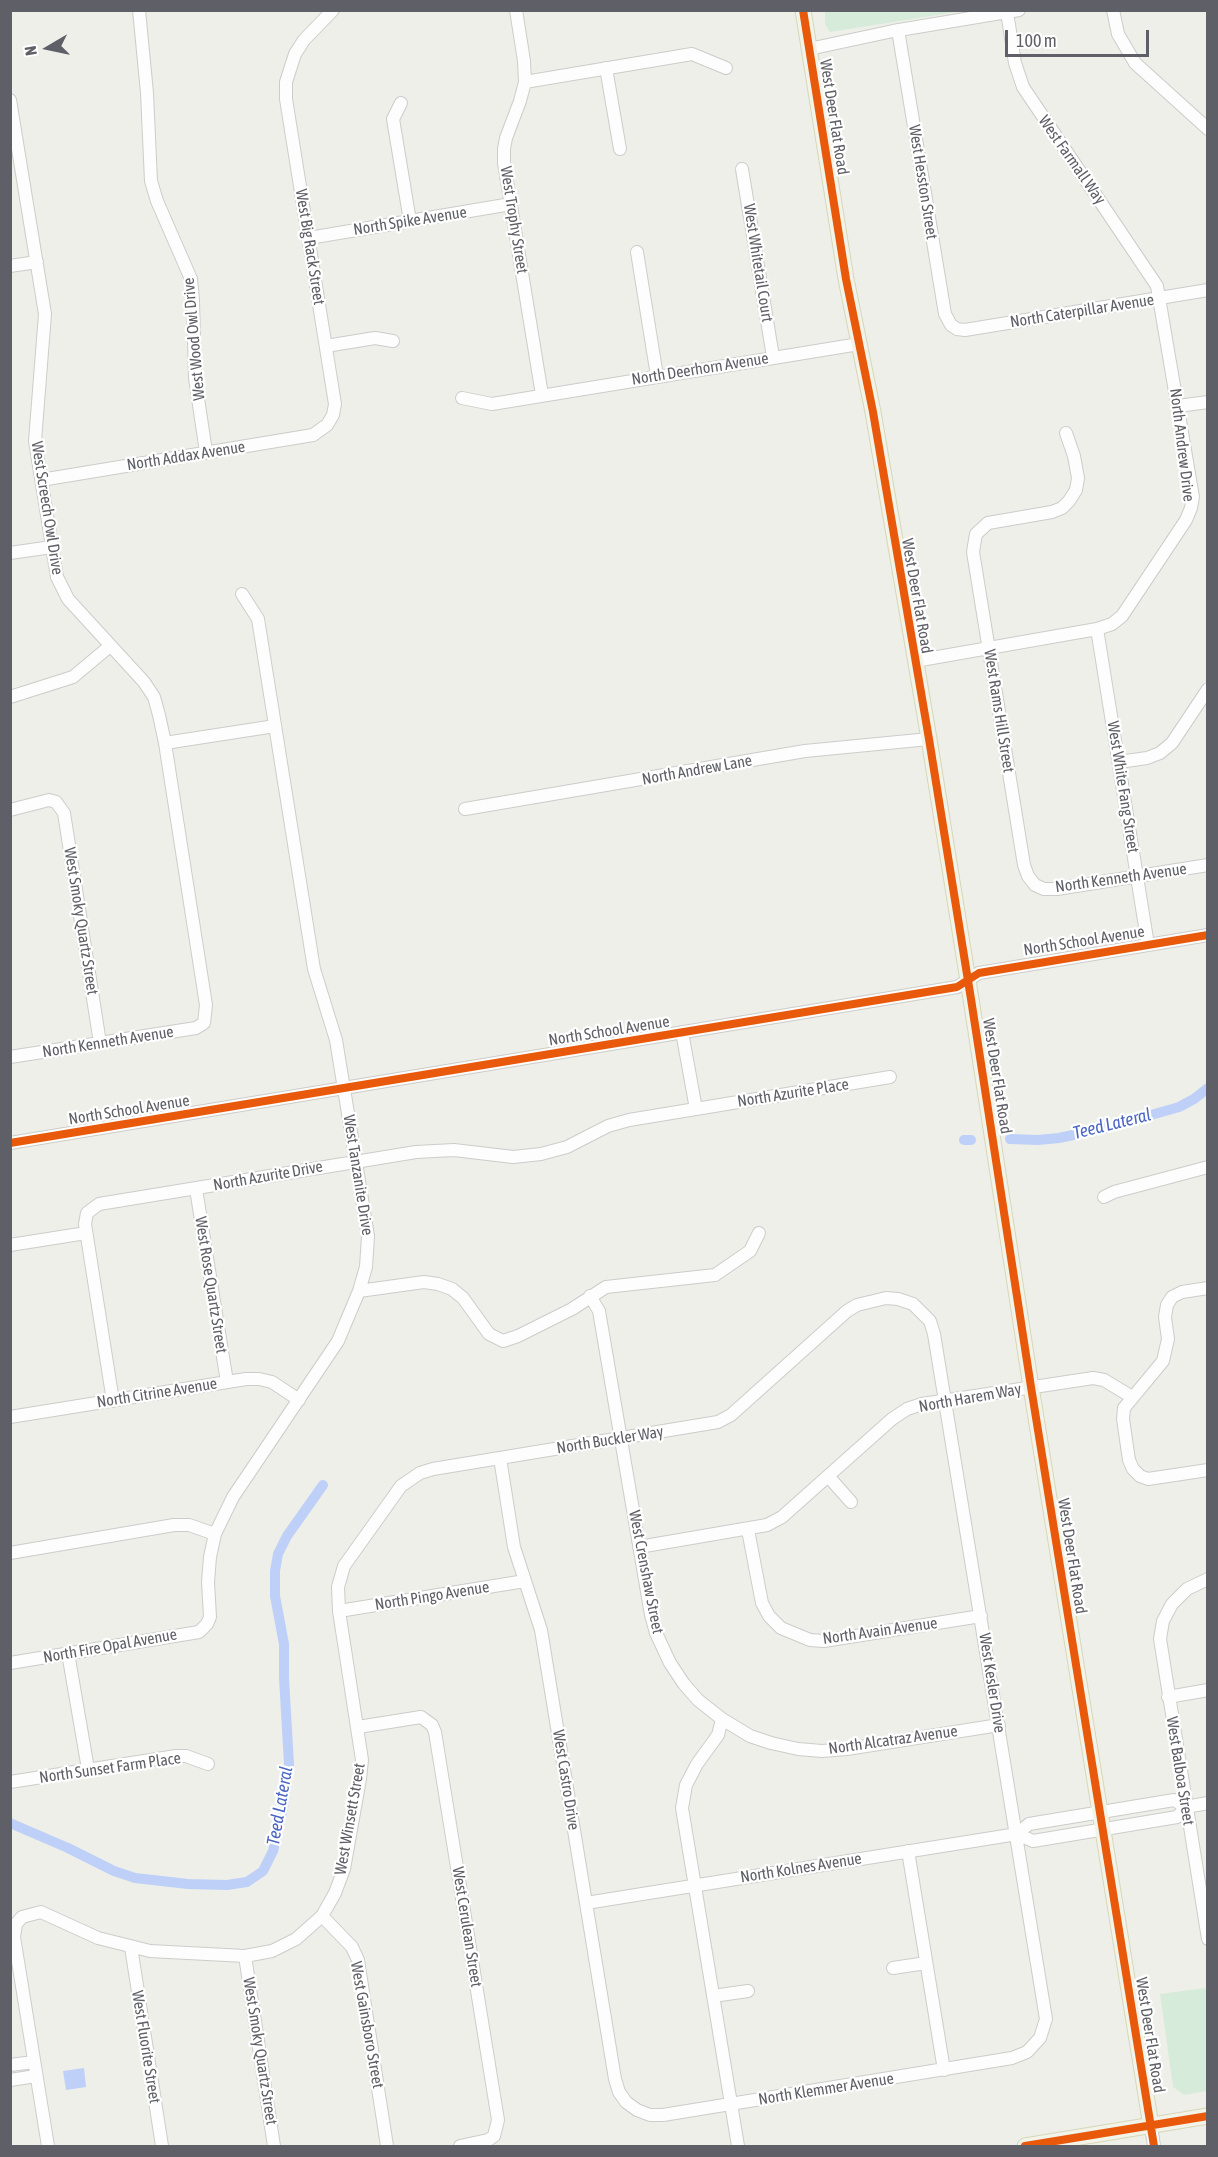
<!DOCTYPE html>
<html>
<head>
<meta charset="utf-8">
<style>
  body { margin:0 }
  #map { position:relative; width:1218px; height:2157px; overflow:hidden; background:#eeefe9; font-family:"Asap Condensed",sans-serif }
  canvas { display:block }
  .frame { position:absolute; inset:0; border:12px solid #5f6067; pointer-events:none }
  .north { position:absolute; left:18px; top:18px; width:60px; height:60px; -webkit-text-stroke:4px #fff; paint-order:stroke; rotate:261deg; font-size:16px; font-weight:700; line-height:24px; text-align:center; color:#5f6067 }
  .north::after { content:''; display:block; margin:auto; width:21px; height:27px; background:#5f6067; clip-path:polygon(50% 0,100% 100%,50% 72%,0 100%) }
  .scale { position:absolute; left:1005px; top:30px; width:144px; height:27px; box-sizing:border-box; border:3px solid #5f6067; border-top:0; padding-left:8px; font-size:18px; line-height:21px; white-space:nowrap; color:#5f6067; -webkit-text-stroke:4px #fff; paint-order:stroke }
</style>
</head>
<body>
<div id="map">
<canvas width="1218" height="2157"></canvas>
<div class="frame"></div>
<div class="north">N</div>
<div class="scale">100 m</div>
</div>
<script>
const ctx = document.querySelector('canvas').getContext('2d');
ctx.lineJoin = 'round';
function fill(path, color) {
  ctx.fillStyle = color;
  ctx.fill(path, 'evenodd');
}
function poly(rows) {
  const path = new Path2D();
  for (const r of rows) {
    path.moveTo(r[0], r[1]);
    for (let i = 2; i < r.length; i += 2) path.lineTo(r[i], r[i + 1]);
  }
  return path;
}
function strokePath(path, color, width, dash) {
  ctx.strokeStyle = color;
  ctx.lineWidth = width;
  ctx.lineCap = dash ? 'butt' : 'round';
  ctx.setLineDash(dash || []);
  ctx.stroke(path);
}
function drawText(font, color, halo, rows, align = 'center') {
  ctx.font = font + ' "Asap Condensed",sans-serif';
  ctx.lineWidth = 4.5;
  ctx.setLineDash([]);
  ctx.textBaseline = 'middle';
  ctx.strokeStyle = halo;
  ctx.fillStyle = color;
  for (const [text, x, y, turn = 0] of rows) {
    ctx.save();
    ctx.translate(x, y);
    ctx.rotate((+turn || 0) * Math.PI / 180);
    ctx.textAlign = isNaN(turn) ? turn : align;
    if (halo) ctx.strokeText(text, 0, 0);
    ctx.fillText(text, 0, 0);
    ctx.restore();
  }
}
fill(poly([
  [963,11,830,32,825,24,825,11],
  [1205,1988,1208,1996,1207,2091,1184,2095,1173,2087,1160,1994]
]), '#d7ebda');
fill(poly([
  [84,2068,86,2087,66,2090,63,2071]
]), '#bed0f8');
strokePath(poly([
  [1010,1139,1038,1140,1059,1138,1106,1128,1179,1107,1194,1099,1208,1088],
  [964,1140,971,1140],
  [10,1823,68,1848,114,1871,135,1878,188,1884,227,1885,247,1882,263,1871,273,1851,283,1808,289,1764,284,1678,284,1644,275,1596,275,1571,278,1554,287,1536,323,1485]
]), '#bed0f8', 10);
const minor = poly([
  [139,10,147,93,151,181,157,201,191,279,193,300,195,378,206,452],
  [516,10,524,61,525,82,520,101,506,138,504,149,504,163,542,395],
  [1113,10,1118,34,1135,63,1208,129],
  [898,30,945,314,951,325,957,329,965,330,1208,290],
  [809,49,893,31,1019,10],
  [606,68,620,149],
  [525,82,692,54,726,68],
  [10,100,45,314,35,441,57,577,68,599,144,682,154,697,159,715,165,743,206,1005,204,1023,196,1028,10,1057],
  [401,103,393,119,410,221],
  [742,169,773,357],
  [309,238,511,204],
  [637,252,657,376],
  [10,266,37,262],
  [326,346,375,338,393,341],
  [462,398,492,404,859,344],
  [1178,406,1208,402],
  [1066,433,1074,456,1078,478,1076,490,1069,501,1062,508,1052,512,988,523,976,534,973,552,1024,865,1028,876,1035,885,1044,889,1057,889,1208,865],
  [41,480,313,435,327,425,333,415,335,404,286,99,286,82,295,54,304,40,333,10],
  [10,553,52,547],
  [1097,629,1148,945],
  [915,661,1097,629,1112,624,1122,616,1186,520,1191,508,1193,497,1157,286,1023,87,1015,63,1007,12],
  [10,697,73,677,110,646],
  [165,743,275,726],
  [1119,762,1147,758,1160,753,1172,743,1208,689],
  [465,809,805,751,929,739],
  [10,810,49,800,56,802,64,813,100,1043],
  [682,1032,696,1109],
  [10,1143,957,987,979,973,1208,935],
  [196,1189,227,1382],
  [1104,1197,1114,1192,1208,1167],
  [10,1245,86,1233],
  [1208,1288,1182,1292,1172,1297,1167,1305,1165,1317,1168,1339,1163,1361,1124,1408,1123,1419,1129,1460,1133,1469,1140,1476,1148,1479,1208,1470],
  [359,1291,424,1282,438,1284,452,1289,463,1298,489,1334,503,1341,518,1336,572,1309,606,1287,715,1275,750,1251,759,1233],
  [590,1296,599,1311,651,1615,656,1633,670,1663,684,1684,698,1700,722,1719,718,1735,697,1764,686,1785,682,1808,738,2146],
  [113,1401,85,1224,87,1213,99,1204,416,1152,454,1150,513,1157,541,1154,567,1147,608,1126,629,1120,890,1077],
  [10,1417,246,1379,259,1379,272,1382,299,1400],
  [828,1476,851,1502],
  [748,1530,762,1603,769,1616,781,1628,810,1640,824,1641,981,1616],
  [639,1547,767,1525,782,1517,892,1419,907,1409,922,1404,1093,1378,1104,1380,1132,1397],
  [10,1553,174,1525,189,1525,215,1534],
  [1208,1579,1187,1589,1172,1604,1163,1621,1160,1639,1208,1939],
  [339,1611,525,1581],
  [68,1653,88,1769],
  [10,1663,199,1632,207,1624,210,1617,208,1582,210,1557,215,1534,233,1497,338,1341,359,1291,366,1267,368,1236,336,1040,314,969,258,619,242,594],
  [1168,1697,1208,1690],
  [722,1719,750,1736,771,1743,798,1749,822,1751,847,1749,999,1725],
  [358,1727,421,1717,432,1725,435,1732,498,2120,494,2136,488,2140,460,2146],
  [10,1782,176,1756,186,1756,208,1764],
  [1186,1807,1208,1803],
  [908,1851,944,2070],
  [586,1903,1017,1834,1029,1824,1174,1800,1186,1807,1177,1817,1033,1841,1017,1834],
  [322,1916,352,1947,358,1960,387,2146],
  [131,1947,162,2146],
  [245,1956,274,2146],
  [893,1968,926,1963],
  [713,1996,748,1991],
  [10,2065,34,2062],
  [10,2080,36,2076],
  [1151,2126,1154,2146],
  [48,2146,14,1937,16,1924,22,1917,41,1912,98,1938,150,1951,245,1956,272,1951,296,1939,322,1916,335,1893,344,1869,360,1779,362,1760,339,1611,338,1587,344,1566,401,1486,420,1473,433,1469,718,1422,731,1415,847,1311,857,1305,886,1298,898,1299,913,1304,930,1321,934,1334,1046,2019,1040,2038,1027,2052,1012,2058,663,2115,650,2115,637,2110,626,2102,619,2092,615,2079,541,1630,514,1547,500,1458]
]);
const major = poly([
  [803,10,846,279,873,412,929,739,971,999,1031,1387,1151,2126],
  [1025,2146,1208,2116]
]);
strokePath(minor, '#cccdcb', 14);
strokePath(major, '#d6d6b8', 17);
strokePath(minor, '#fcfdfc', 12);
strokePath(major, '#f3f4e9', 15);
strokePath(poly([
  [803,10,846,279,873,412,929,739,971,999,1031,1387,1154,2146],
  [10,1143,957,987,979,973,1208,935],
  [1025,2146,1208,2116]
]), '#e8590c', 8);
drawText('16px', '#5f6067', '#fff', [
  ["West Deer Flat Road",834,117,81],
  ["West Farmall Way",1072,160,55],
  ["West Hesston Street",923,182,81],
  ["West Trophy Street",514,220,81],
  ["North Spike Avenue",410,221,-9],
  ["West Big Rack Street",310,247,81],
  ["West Whitetail Court",758,263,81],
  ["North Caterpillar Avenue",1082,311,-9],
  ["West Wood Owl Drive",194,339,-95],
  ["North Deerhorn Avenue",700,369,-9],
  ["North Andrew Drive",1182,445,83],
  ["North Addax Avenue",186,456,-9],
  ["West Screech Owl Drive",47,508,81],
  ["West Deer Flat Road",917,596,80],
  ["West Rams Hill Street",999,711,81],
  ["North Andrew Lane",697,770,-10],
  ["West White Fang Street",1123,787,81],
  ["North Kenneth Avenue",1121,878,-8],
  ["West Smoky Quartz Street",81,921,81],
  ["North School Avenue",1084,941,-9],
  ["North School Avenue",609,1031,-9],
  ["North Kenneth Avenue",108,1042,-9],
  ["West Deer Flat Road",997,1076,81],
  ["North Azurite Place",793,1093,-9],
  ["North School Avenue",129,1110,-9],
  ["West Tanzanite Drive",358,1175,81],
  ["North Azurite Drive",268,1176,-10],
  ["West Rose Quartz Street",211,1285,81],
  ["North Citrine Avenue",157,1393,-9],
  ["North Harem Way",970,1398,-10],
  ["North Buckler Way",610,1440,-9],
  ["West Deer Flat Road",1072,1556,81],
  ["West Crenshaw Street",646,1572,79],
  ["North Pingo Avenue",432,1596,-9],
  ["North Avain Avenue",880,1631,-8],
  ["North Fire Opal Avenue",110,1646,-10],
  ["West Kesler Drive",992,1683,81],
  ["North Alcatraz Avenue",893,1740,-8],
  ["North Sunset Farm Place",110,1768,-8],
  ["West Balboa Street",1180,1771,81],
  ["West Castro Drive",566,1780,81],
  ["West Winsett Street",350,1819,-80],
  ["North Kolnes Avenue",801,1868,-9],
  ["West Cerulean Street",467,1927,81],
  ["West Gainsboro Street",367,2025,80],
  ["West Deer Flat Road",1150,2035,81],
  ["West Fluorite Street",146,2047,81],
  ["West Smoky Quartz Street",260,2051,81],
  ["North Klemmer Avenue",826,2089,-9]
]);
drawText('italic 18px', '#4a66c4', '#fff', [
  ["Teed Lateral",1112,1124,-14],
  ["Teed Lateral",280,1806,-80]
]);
</script>
</body>
</html>
